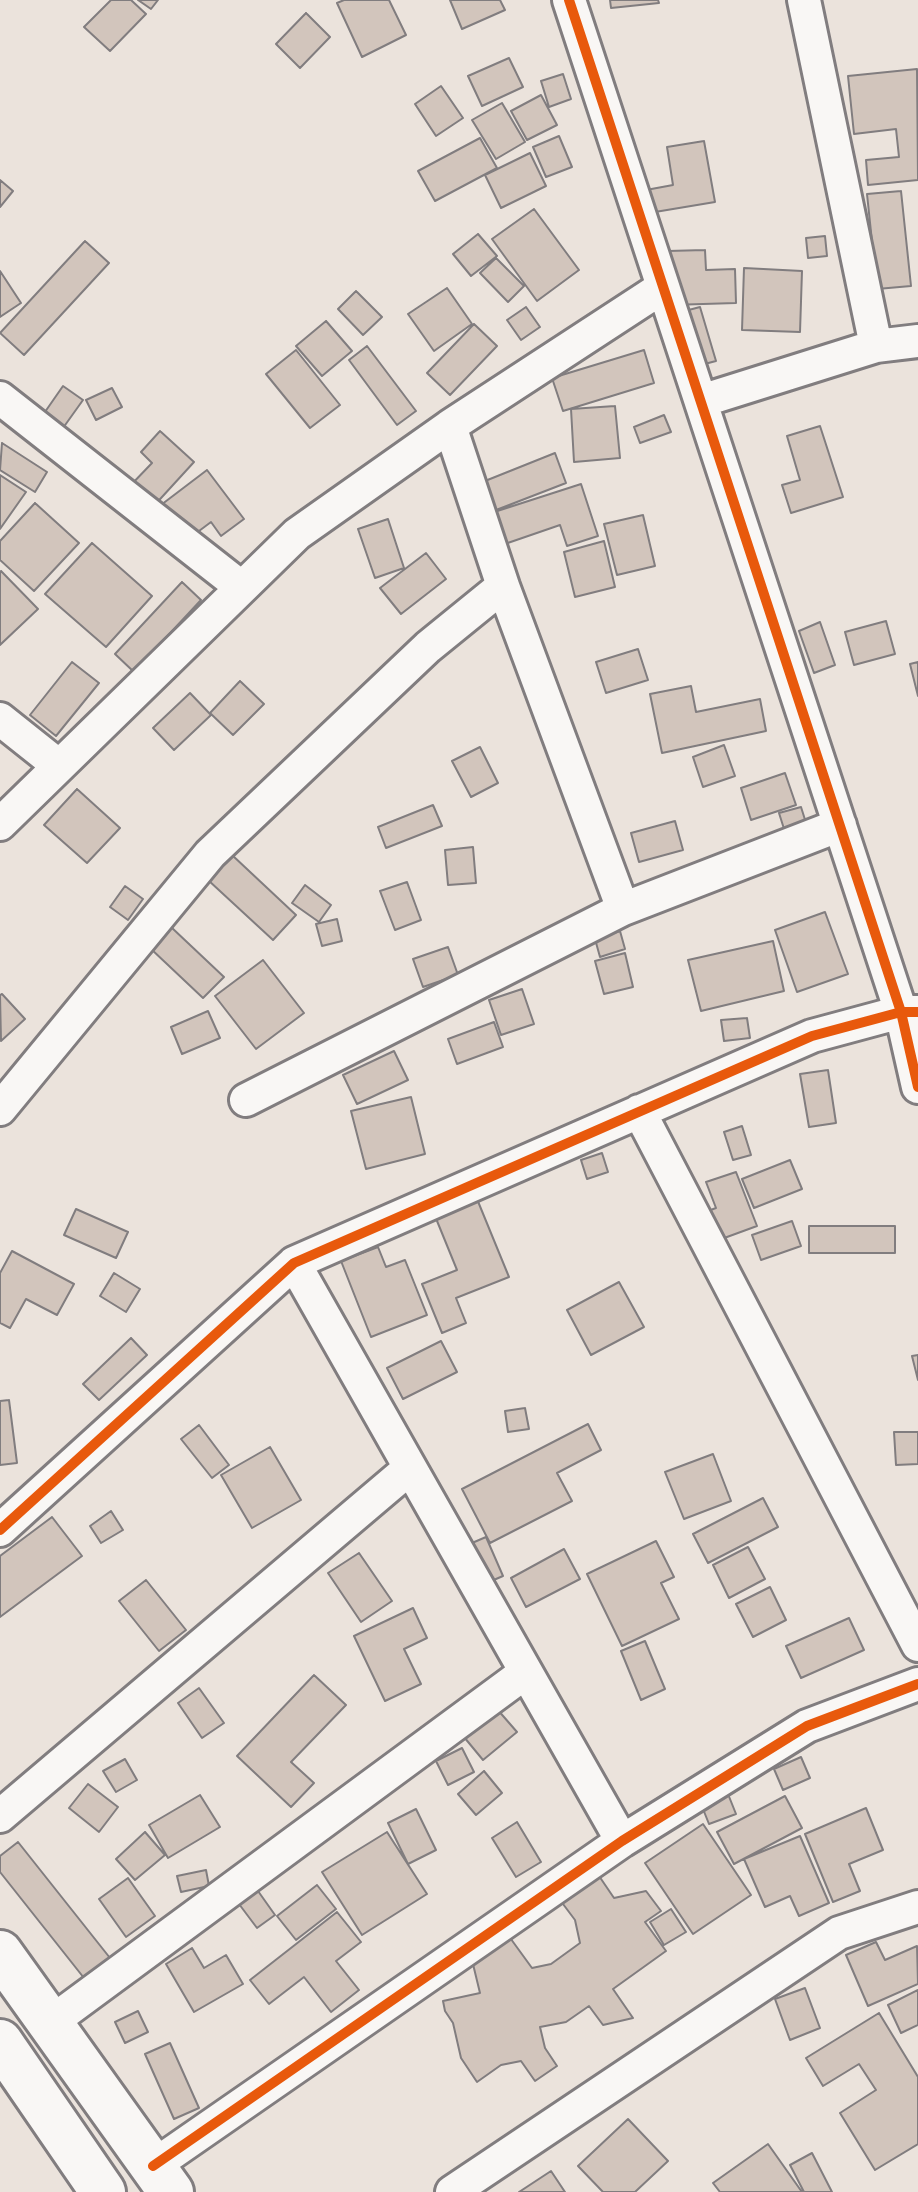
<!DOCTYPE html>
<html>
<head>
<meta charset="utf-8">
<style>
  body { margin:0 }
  canvas { display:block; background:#ebe3dc }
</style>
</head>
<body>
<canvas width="918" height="2192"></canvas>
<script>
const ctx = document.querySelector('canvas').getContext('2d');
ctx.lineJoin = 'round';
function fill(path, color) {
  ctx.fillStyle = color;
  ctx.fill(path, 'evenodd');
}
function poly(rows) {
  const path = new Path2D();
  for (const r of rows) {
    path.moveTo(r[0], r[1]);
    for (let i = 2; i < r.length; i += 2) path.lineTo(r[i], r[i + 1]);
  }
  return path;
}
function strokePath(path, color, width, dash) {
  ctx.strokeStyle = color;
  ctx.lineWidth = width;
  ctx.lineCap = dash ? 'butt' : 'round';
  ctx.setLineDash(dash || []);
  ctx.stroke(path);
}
const building = poly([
  [111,0,131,0,146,14,110,51,84,27,111,0],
  [138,0,158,0,151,9,138,0],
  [344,0,389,0,406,35,362,57,337,3,344,0],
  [450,0,500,0,505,10,462,29,450,0],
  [610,0,658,0,659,3,611,8,610,0],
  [306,13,330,37,300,68,276,44,306,13],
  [509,58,523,87,482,106,468,76,509,58],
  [917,69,918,180,868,185,866,160,899,157,896,129,854,134,848,76,917,69],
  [563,74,571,99,549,107,541,81,563,74],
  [441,86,463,118,436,136,415,104,441,86],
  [541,95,557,125,527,140,511,111,541,95],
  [502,103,525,142,496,159,472,120,502,103],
  [559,136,572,167,546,177,533,147,559,136],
  [480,138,497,168,435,201,418,171,480,138],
  [704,141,715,202,649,213,646,190,673,185,667,147,704,141],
  [530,153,546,186,501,208,485,175,530,153],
  [0,180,13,191,0,207,0,180],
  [901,191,911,286,877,289,867,194,901,191],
  [534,209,579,270,537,301,492,239,534,209],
  [478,234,497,256,471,276,453,254,478,234],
  [825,236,827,256,808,258,806,238,825,236],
  [85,241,109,263,24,355,0,333,85,241],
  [705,250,706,270,735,269,736,303,670,305,668,251,705,250],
  [496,258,524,286,508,302,480,273,496,258],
  [744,268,802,271,800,332,742,330,744,268],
  [0,271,21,303,0,317,0,271],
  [447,288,472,324,434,351,408,314,447,288],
  [356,291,382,317,363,335,338,309,356,291],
  [526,307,540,327,521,340,507,320,526,307],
  [700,307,716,361,697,366,681,312,700,307],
  [326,321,352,351,322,376,296,346,326,321],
  [474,324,497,346,450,395,427,373,474,324],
  [367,346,416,411,397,425,349,360,367,346],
  [296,350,340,405,310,428,266,374,296,350],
  [644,350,654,383,563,411,552,378,644,350],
  [63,386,83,400,58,435,38,422,63,386],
  [112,388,122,407,96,420,86,400,112,388],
  [615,406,620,458,574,462,571,409,615,406],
  [664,415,671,432,640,443,634,427,664,415],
  [820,426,843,497,791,513,782,485,800,480,787,436,820,426],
  [160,431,194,462,151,509,128,488,152,463,141,452,160,431],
  [2,443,47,472,35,492,0,470,2,443],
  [555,453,566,483,491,512,480,483,555,453],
  [207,470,244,519,221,536,211,522,183,543,157,508,207,470],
  [0,475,26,492,0,529,0,475],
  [581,484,598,536,567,546,560,525,499,546,488,514,581,484],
  [35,503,79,543,34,591,0,560,0,541,35,503],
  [643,515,655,566,617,575,604,524,643,515],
  [388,519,404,568,375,578,358,529,388,519],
  [604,541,615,587,575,597,564,552,604,541],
  [92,543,152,596,106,647,45,594,92,543],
  [426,553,446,579,401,614,380,588,426,553],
  [1,571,38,609,0,645,0,573,1,571],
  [182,582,201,600,134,672,115,654,182,582],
  [886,621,895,654,854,665,845,632,886,621],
  [820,622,835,665,814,673,799,631,820,622],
  [638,649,648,680,606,693,596,662,638,649],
  [72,662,99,683,56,736,30,715,72,662],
  [918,662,918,696,910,664,918,662],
  [240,681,264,704,233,735,210,713,240,681],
  [691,686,696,712,760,699,766,731,662,753,650,694,691,686],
  [190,693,211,715,174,750,153,728,190,693],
  [724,745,735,776,703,787,693,757,724,745],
  [480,747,498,783,471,797,452,761,480,747],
  [785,773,796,805,751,820,741,788,785,773],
  [77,789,120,828,87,863,44,825,77,789],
  [433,805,442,826,386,848,378,827,433,805],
  [801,807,807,826,785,832,779,813,801,807],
  [675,821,683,850,639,862,631,833,675,821],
  [473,847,476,883,448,885,445,850,473,847],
  [232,855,296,915,273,940,208,880,232,855],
  [407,882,421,920,395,930,380,891,407,882],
  [305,885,331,905,319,922,292,903,305,885],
  [125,886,143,899,128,920,110,907,125,886],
  [825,912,848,974,797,992,775,930,825,912],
  [337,919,342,941,322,946,316,924,337,919],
  [171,927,224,977,203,998,150,948,171,927],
  [620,931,625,949,600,957,595,939,620,931],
  [773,941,784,991,701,1011,688,960,773,941],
  [448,947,458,975,423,987,413,959,448,947],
  [625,953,633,987,604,994,595,961,625,953],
  [263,960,304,1013,256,1049,215,996,263,960],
  [522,989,534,1024,501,1035,489,1000,522,989],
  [2,994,25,1019,1,1041,0,995,2,994],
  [208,1011,220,1038,182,1054,171,1027,208,1011],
  [747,1018,750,1038,724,1041,721,1020,747,1018],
  [494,1022,503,1047,457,1064,448,1039,494,1022],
  [394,1051,408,1080,357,1104,343,1075,394,1051],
  [828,1070,836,1123,809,1127,800,1074,828,1070],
  [411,1097,425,1154,366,1169,351,1111,411,1097],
  [742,1126,751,1155,733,1160,724,1132,742,1126],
  [602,1153,608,1172,587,1179,581,1160,602,1153],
  [790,1160,802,1189,754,1208,742,1179,790,1160],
  [736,1172,757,1226,697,1248,686,1219,716,1208,706,1182,736,1172],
  [477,1199,509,1277,456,1298,466,1323,442,1333,422,1284,457,1270,435,1216,477,1199],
  [76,1209,128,1232,116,1258,64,1235,76,1209],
  [792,1221,801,1246,761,1260,752,1235,792,1221],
  [809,1226,895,1226,895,1253,809,1253,809,1226],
  [378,1247,386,1267,405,1260,427,1315,371,1337,341,1261,378,1247],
  [12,1251,74,1284,57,1315,26,1299,10,1328,0,1323,0,1273,12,1251],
  [114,1273,140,1289,126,1312,100,1296,114,1273],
  [619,1282,644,1327,591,1355,567,1310,619,1282],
  [131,1338,147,1355,99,1400,83,1384,131,1338],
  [441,1341,457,1372,403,1399,387,1368,441,1341],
  [918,1355,918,1380,912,1356,918,1355],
  [9,1400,17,1463,0,1465,0,1401,9,1400],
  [525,1408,529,1429,508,1432,505,1411,525,1408],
  [588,1424,601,1450,557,1473,572,1501,490,1543,462,1489,588,1424],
  [199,1425,229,1465,212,1478,181,1439,199,1425],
  [894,1432,918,1432,918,1464,896,1465,894,1432],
  [270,1447,301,1500,252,1528,221,1475,270,1447],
  [713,1454,731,1501,684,1519,665,1472,713,1454],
  [763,1498,778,1527,708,1563,693,1534,763,1498],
  [111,1511,123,1530,101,1543,90,1526,111,1511],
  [52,1517,82,1556,0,1617,0,1556,52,1517],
  [486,1537,503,1576,482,1585,465,1546,486,1537],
  [656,1541,674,1577,661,1583,679,1619,622,1646,587,1574,656,1541],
  [748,1547,765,1579,729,1598,713,1565,748,1547],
  [564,1549,580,1579,526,1607,511,1578,564,1549],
  [359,1553,392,1601,361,1622,328,1573,359,1553],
  [146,1580,186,1630,159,1651,119,1601,146,1580],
  [770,1587,786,1620,753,1637,736,1604,770,1587],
  [413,1608,427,1638,404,1649,421,1684,385,1701,354,1636,413,1608],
  [849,1618,864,1650,801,1678,786,1646,849,1618],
  [645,1641,665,1689,641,1700,621,1651,645,1641],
  [314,1675,346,1705,291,1762,314,1783,291,1807,237,1756,314,1675],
  [199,1688,224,1723,202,1738,178,1703,199,1688],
  [497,1709,517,1732,483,1760,464,1737,497,1709],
  [462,1748,474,1772,448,1785,436,1761,462,1748],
  [801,1757,810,1778,783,1790,774,1769,801,1757],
  [125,1759,137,1780,116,1792,103,1771,125,1759],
  [484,1771,502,1793,476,1815,458,1794,484,1771],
  [88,1784,118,1807,99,1832,69,1808,88,1784],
  [728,1794,736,1814,709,1824,701,1804,728,1794],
  [200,1795,220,1827,168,1858,149,1825,200,1795],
  [785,1796,802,1828,734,1864,717,1832,785,1796],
  [866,1808,883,1850,849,1864,860,1891,833,1902,805,1834,866,1808],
  [416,1809,436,1850,408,1864,388,1823,416,1809],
  [517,1822,541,1862,516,1877,492,1838,517,1822],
  [703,1824,751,1895,693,1934,645,1863,703,1824],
  [145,1832,165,1855,135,1880,116,1859,145,1832],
  [387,1832,427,1894,362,1935,322,1872,387,1832],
  [800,1836,829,1903,799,1916,790,1896,765,1907,744,1859,800,1836],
  [18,1842,110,1958,84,1978,0,1872,0,1856,18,1842],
  [206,1870,209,1886,181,1892,177,1876,206,1870],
  [597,1873,614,1898,646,1891,661,1911,645,1922,666,1951,613,1989,633,2018,603,2025,589,2006,566,2022,540,2027,545,2048,557,2066,535,2081,521,2061,501,2065,477,2082,461,2058,453,2023,445,2011,443,2001,480,1993,472,1960,508,1935,532,1968,551,1964,580,1943,575,1920,560,1900,597,1873],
  [128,1878,155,1916,126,1937,99,1899,128,1878],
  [317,1885,336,1909,296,1940,277,1916,317,1885],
  [258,1891,275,1915,257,1928,239,1904,258,1891],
  [671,1909,686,1932,664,1945,650,1922,671,1909],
  [337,1912,361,1942,336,1961,359,1990,331,2012,304,1977,269,2004,250,1980,337,1912],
  [876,1942,885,1960,917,1946,918,1984,868,2006,846,1955,876,1942],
  [192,1948,204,1968,226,1955,243,1984,194,2012,166,1964,192,1948],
  [805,1988,820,2028,790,2040,775,1999,805,1988],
  [918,1990,918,2025,901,2033,888,2005,918,1990],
  [138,2011,148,2032,125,2043,115,2022,138,2011],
  [879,2013,918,2077,918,2144,875,2170,840,2113,876,2090,859,2064,823,2086,806,2058,879,2013],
  [170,2043,199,2108,174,2119,145,2054,170,2043],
  [628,2119,668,2161,635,2192,603,2192,578,2166,628,2119],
  [768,2144,802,2192,720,2192,713,2183,768,2144],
  [812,2153,832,2192,804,2192,790,2165,812,2153],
  [551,2171,565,2192,519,2192,551,2171]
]);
fill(building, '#d2c5bc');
strokePath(building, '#817d7f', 2);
const minor = poly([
  [569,0,901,1012,918,1087],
  [804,0,876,346],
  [0,398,241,587],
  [701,401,876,346,918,341],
  [450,426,503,586,623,909],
  [0,719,59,766],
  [0,824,297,534,450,426,663,287],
  [246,1100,623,909,840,825],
  [0,1109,210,854,428,647,503,586],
  [639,1111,918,1645],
  [294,1263,622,1841],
  [0,1530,294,1263,812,1036,901,1012,918,1012],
  [0,1816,410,1468],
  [50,2023,526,1672],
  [153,2166,622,1841,807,1726,918,1684],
  [452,2192,839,1933,918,1907]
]);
const secondary = poly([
  [0,1953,171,2192],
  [0,2042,103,2192]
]);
strokePath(minor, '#817d7f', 38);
strokePath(secondary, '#817d7f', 50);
strokePath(minor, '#f9f7f5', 32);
strokePath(secondary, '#f9f7f5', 44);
strokePath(poly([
  [569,0,901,1012,918,1087],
  [0,1530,294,1263,812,1036,901,1012,918,1012],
  [153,2166,622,1841,807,1726,918,1684]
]), '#e8590c', 10);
</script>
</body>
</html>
